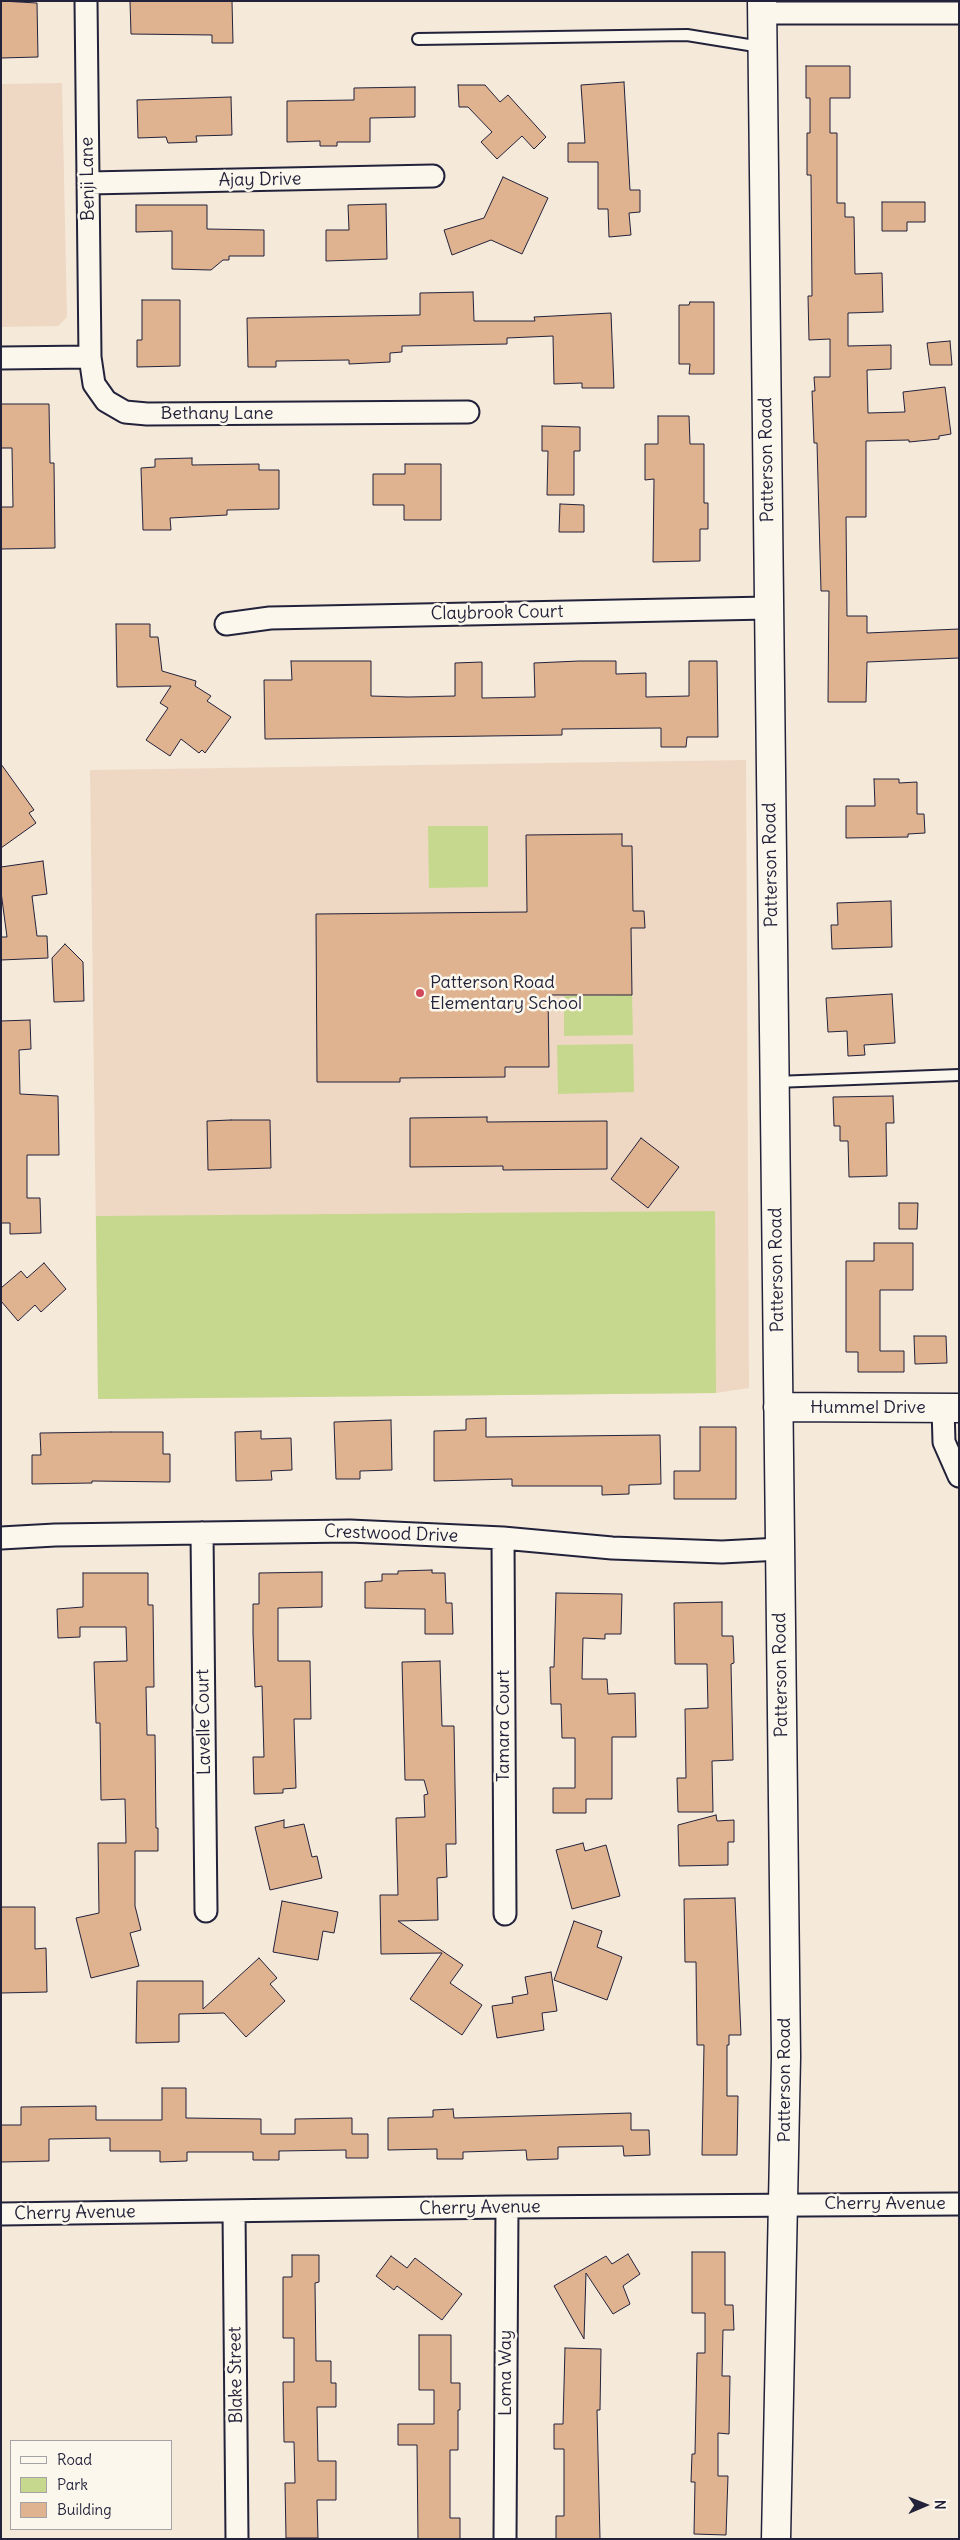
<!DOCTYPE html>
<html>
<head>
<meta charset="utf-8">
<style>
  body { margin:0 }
  #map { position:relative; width:960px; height:2540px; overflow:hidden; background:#f5e9da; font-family:Delius,sans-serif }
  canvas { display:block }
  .frame { position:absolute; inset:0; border:2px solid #22223b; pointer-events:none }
  .legend { position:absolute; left:10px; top:2440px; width:162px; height:90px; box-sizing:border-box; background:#fbf7ec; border:1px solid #a4a2a5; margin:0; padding:6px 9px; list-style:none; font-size:15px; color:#22223b }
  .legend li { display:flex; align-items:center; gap:10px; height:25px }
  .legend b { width:25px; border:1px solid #a4a2a5 }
  .north { position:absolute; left:900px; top:2480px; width:50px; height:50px; -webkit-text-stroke:4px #fbf7ec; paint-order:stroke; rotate:89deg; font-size:14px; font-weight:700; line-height:20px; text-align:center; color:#22223b }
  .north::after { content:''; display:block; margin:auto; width:18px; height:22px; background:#22223b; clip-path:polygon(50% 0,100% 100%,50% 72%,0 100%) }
</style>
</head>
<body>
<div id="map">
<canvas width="960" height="2540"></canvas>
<div class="frame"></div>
<ul class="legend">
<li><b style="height:6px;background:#fbf7ec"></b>Road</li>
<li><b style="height:14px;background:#c6d88d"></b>Park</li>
<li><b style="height:14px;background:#dfb290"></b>Building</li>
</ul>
<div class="north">N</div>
</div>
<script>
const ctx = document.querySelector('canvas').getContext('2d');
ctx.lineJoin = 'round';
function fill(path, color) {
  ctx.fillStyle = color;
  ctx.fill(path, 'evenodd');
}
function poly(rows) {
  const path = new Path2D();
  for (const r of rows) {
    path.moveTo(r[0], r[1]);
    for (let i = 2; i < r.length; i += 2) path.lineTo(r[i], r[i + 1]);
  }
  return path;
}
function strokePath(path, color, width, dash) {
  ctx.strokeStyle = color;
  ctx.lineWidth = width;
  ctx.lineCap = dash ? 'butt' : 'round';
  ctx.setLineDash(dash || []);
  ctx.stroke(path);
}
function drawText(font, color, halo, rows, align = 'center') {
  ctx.font = font + ' Delius,sans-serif';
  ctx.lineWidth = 5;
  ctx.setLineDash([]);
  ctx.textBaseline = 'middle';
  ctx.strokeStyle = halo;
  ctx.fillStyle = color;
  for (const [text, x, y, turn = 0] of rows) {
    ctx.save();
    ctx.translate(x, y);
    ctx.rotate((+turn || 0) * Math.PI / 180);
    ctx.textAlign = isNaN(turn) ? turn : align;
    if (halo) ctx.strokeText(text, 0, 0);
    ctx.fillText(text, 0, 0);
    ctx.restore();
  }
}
fill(poly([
  [62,83,67,317,58,326,1,327,1,84],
  [746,760,749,1388,716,1393,98,1399,90,770]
]), '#eed8c4');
fill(poly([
  [428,826,488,826,488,887,429,888],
  [632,995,633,1035,564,1036,564,996],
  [633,1044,634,1092,558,1094,557,1045],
  [715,1211,716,1393,98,1399,96,1216]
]), '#c6d88d');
const building = poly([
  [1,1,37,3,38,57,1,58,1,1],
  [130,1,232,1,233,43,212,43,212,35,131,34,130,1],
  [806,66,850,66,850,98,830,98,830,133,837,133,837,203,845,203,845,217,854,217,855,274,882,273,883,312,848,313,848,346,891,345,891,369,867,370,868,413,905,412,903,392,945,387,951,434,939,436,939,439,909,442,909,440,866,441,866,517,846,517,847,616,867,616,867,633,959,629,959,658,867,662,866,702,828,702,829,591,821,591,817,443,814,443,812,391,815,391,814,377,830,377,830,339,809,340,808,296,812,296,811,175,807,175,807,133,810,133,810,98,806,98,806,66],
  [624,82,630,190,640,190,640,212,629,213,631,235,609,237,608,209,598,209,598,162,568,162,568,143,585,143,581,85,624,82],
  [458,85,485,85,500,102,508,95,546,137,534,149,522,136,497,159,481,142,492,132,468,107,459,107,458,85],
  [415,87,415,117,370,118,370,142,337,142,337,146,320,146,320,141,287,142,287,101,354,100,354,88,415,87],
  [231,97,232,135,196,136,197,142,168,143,166,137,138,138,137,100,231,97],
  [503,177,548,198,522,254,491,240,452,255,444,230,484,218,503,177],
  [882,202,925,202,925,222,907,222,907,231,882,231,882,202],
  [386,204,387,259,326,261,326,230,349,230,348,205,386,204],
  [136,205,207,205,207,229,264,230,264,256,229,256,229,260,223,260,211,270,172,269,172,231,136,232,136,205],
  [473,292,474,321,535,321,534,317,611,313,614,388,582,388,582,383,554,384,553,336,507,338,507,344,402,346,402,352,390,353,390,362,349,364,349,360,276,361,276,367,248,367,247,318,420,315,420,293,473,292],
  [142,300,180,300,180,366,137,367,137,340,142,340,142,300],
  [690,302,714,302,714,374,689,374,690,364,679,364,679,305,689,305,690,302],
  [950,341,952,365,930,365,927,343,950,341],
  [1,404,49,404,50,463,54,463,55,548,1,549,1,507,13,507,12,448,1,448,1,404],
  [658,416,689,416,690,444,704,444,704,503,708,503,708,529,700,529,700,561,653,562,654,479,645,480,645,444,658,444,658,416],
  [542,426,580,427,580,451,574,451,574,495,547,495,548,451,542,451,542,426],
  [192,458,192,465,259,464,259,470,279,470,279,509,227,510,227,515,170,518,171,530,143,530,141,468,155,467,155,459,192,458],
  [405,464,441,464,441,520,404,520,404,505,373,505,373,474,405,474,405,464],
  [560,504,584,505,584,532,559,532,560,504],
  [116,624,150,624,150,637,158,637,162,671,196,681,195,686,211,696,207,701,231,717,205,753,202,750,199,753,181,739,170,756,146,740,168,708,160,703,171,686,117,687,116,624],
  [291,661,371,661,371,696,408,697,455,696,455,663,482,662,482,698,535,697,534,663,579,661,616,661,616,674,646,673,646,697,689,696,689,661,717,661,718,737,687,737,686,747,661,747,661,728,562,729,562,735,265,739,264,680,292,680,291,661],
  [1,764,34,810,29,813,36,823,1,848,1,764],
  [874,779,899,779,899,783,917,782,917,814,924,814,925,833,908,834,908,837,846,838,846,806,875,806,874,779],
  [622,834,622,846,632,846,633,911,644,911,645,928,631,928,632,995,548,995,549,1067,505,1067,505,1077,400,1078,400,1082,317,1082,316,914,527,912,526,835,622,834],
  [43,861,47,894,32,896,37,936,47,936,48,958,1,960,1,937,7,937,1,892,1,867,43,861],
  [891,901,892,947,832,949,831,925,838,925,837,903,891,901],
  [65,944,83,962,84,1001,54,1002,52,958,65,944],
  [892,994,895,1043,864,1045,865,1055,848,1056,847,1031,828,1032,826,998,892,994],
  [30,1020,31,1049,19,1050,20,1094,58,1096,59,1155,27,1155,27,1198,40,1198,41,1233,10,1234,10,1223,1,1223,1,1021,30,1020],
  [893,1096,894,1123,886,1123,887,1176,849,1177,848,1141,840,1141,840,1126,834,1126,833,1097,893,1096],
  [487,1117,487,1122,607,1121,607,1169,503,1170,503,1166,410,1167,410,1118,487,1117],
  [231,1120,270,1120,271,1168,208,1170,207,1121,231,1120],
  [641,1138,679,1167,648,1208,611,1179,641,1138],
  [899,1203,918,1203,917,1229,899,1229,899,1203],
  [874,1243,913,1243,913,1290,880,1290,880,1351,904,1351,904,1372,858,1372,858,1352,846,1352,846,1261,874,1261,874,1243],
  [44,1263,66,1289,41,1312,35,1305,18,1321,1,1301,1,1288,21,1271,27,1278,44,1263],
  [914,1336,946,1336,947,1363,915,1364,914,1336],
  [486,1418,486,1437,660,1435,661,1484,629,1485,629,1494,602,1495,602,1486,512,1486,512,1479,434,1481,434,1431,466,1430,466,1419,486,1418],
  [391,1420,392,1470,360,1471,360,1479,336,1479,334,1422,391,1420],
  [700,1427,736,1427,736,1499,674,1499,674,1471,700,1471,700,1427],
  [261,1431,261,1439,291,1438,292,1470,271,1471,272,1480,236,1481,235,1432,261,1431],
  [111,1432,163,1432,163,1454,170,1454,170,1482,92,1481,92,1483,32,1484,32,1455,41,1455,40,1433,111,1432],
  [432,1570,432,1573,445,1573,446,1603,452,1603,453,1634,425,1634,425,1609,365,1608,365,1582,382,1581,382,1574,398,1574,398,1571,432,1570],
  [322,1572,322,1607,278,1608,278,1661,310,1661,311,1719,294,1719,296,1788,283,1789,283,1793,254,1794,253,1757,264,1757,262,1686,255,1687,253,1633,253,1604,259,1604,259,1573,322,1572],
  [83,1573,148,1573,148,1605,153,1605,154,1687,146,1687,147,1735,155,1735,156,1828,158,1828,158,1851,135,1851,135,1906,141,1930,130,1933,139,1966,91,1978,76,1918,99,1913,98,1843,126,1843,125,1799,101,1800,100,1723,96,1723,94,1662,127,1661,126,1627,80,1627,80,1637,58,1638,57,1609,83,1607,83,1573],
  [556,1593,622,1594,621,1634,605,1634,605,1639,583,1638,582,1679,607,1679,608,1694,635,1693,636,1737,612,1737,612,1799,586,1799,586,1813,553,1813,553,1788,575,1788,575,1738,562,1738,561,1704,551,1704,550,1667,554,1667,556,1593],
  [722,1602,722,1636,733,1636,734,1663,731,1664,733,1760,712,1761,713,1812,678,1812,677,1778,686,1778,685,1709,708,1708,707,1664,675,1664,674,1603,722,1602],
  [440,1661,442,1726,454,1726,456,1844,446,1844,447,1877,437,1878,438,1920,398,1921,463,1965,450,1983,482,2005,462,2035,410,1999,442,1953,381,1954,380,1895,398,1895,396,1818,425,1817,424,1795,428,1794,424,1780,405,1780,402,1662,440,1661],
  [716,1815,717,1821,734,1820,734,1842,728,1842,728,1865,679,1866,678,1825,716,1815],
  [284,1820,284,1828,304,1824,312,1857,317,1856,322,1878,270,1890,255,1827,284,1820],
  [583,1843,585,1851,606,1845,620,1896,572,1909,556,1850,583,1843],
  [735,1898,741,2035,729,2035,729,2045,727,2045,727,2096,738,2096,737,2155,702,2155,704,2045,697,2045,696,1962,685,1962,684,1899,735,1898],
  [282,1901,338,1912,334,1933,323,1931,318,1960,273,1952,282,1901],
  [1,1907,35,1907,35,1949,46,1948,47,1992,1,1993,1,1907],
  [574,1921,602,1931,597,1947,622,1957,607,2000,554,1980,574,1921],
  [259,1958,277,1978,270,1984,285,2001,246,2037,224,2013,179,2014,179,2042,136,2043,137,1981,203,1981,203,2009,259,1958],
  [551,1972,557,2011,542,2013,544,2030,497,2038,492,2006,513,2003,512,1997,528,1994,525,1977,551,1972],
  [162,2088,186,2088,186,2118,261,2119,261,2134,295,2134,295,2119,352,2118,352,2134,368,2134,368,2158,346,2158,346,2150,279,2151,279,2160,253,2160,253,2152,187,2152,187,2161,160,2162,160,2151,110,2151,110,2138,49,2139,49,2161,1,2162,1,2125,21,2125,21,2107,96,2106,96,2120,162,2120,162,2088],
  [453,2109,454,2118,631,2113,631,2130,649,2130,650,2155,624,2156,623,2146,558,2147,558,2159,527,2160,526,2150,463,2152,463,2159,437,2159,437,2149,388,2150,388,2118,433,2117,433,2110,453,2109],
  [692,2252,725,2252,725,2305,733,2305,734,2330,723,2330,722,2376,730,2376,729,2434,718,2433,718,2476,728,2476,726,2535,694,2534,695,2482,691,2482,692,2454,695,2454,697,2353,705,2353,705,2313,692,2313,692,2252],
  [628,2254,640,2274,623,2286,630,2304,613,2314,586,2273,584,2339,554,2286,606,2256,612,2264,628,2254],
  [292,2255,319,2255,319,2282,315,2283,316,2361,331,2361,331,2383,336,2383,336,2407,317,2407,318,2461,336,2461,336,2500,317,2500,318,2538,286,2538,285,2483,295,2483,294,2442,284,2442,283,2382,294,2382,294,2338,283,2338,283,2277,292,2277,292,2255],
  [391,2256,407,2268,415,2258,462,2294,442,2320,397,2286,394,2290,376,2276,391,2256],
  [419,2335,451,2335,451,2383,460,2383,460,2410,458,2410,458,2450,450,2450,450,2518,460,2518,460,2539,418,2539,417,2445,398,2445,398,2424,434,2424,434,2390,419,2390,419,2335],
  [565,2348,601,2349,600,2410,597,2410,600,2539,556,2539,556,2516,564,2516,564,2449,554,2449,554,2424,563,2424,565,2348]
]);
fill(building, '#dfb290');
strokePath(building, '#22223b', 1);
const lane = poly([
  [418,39,687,35,761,47],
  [775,1082,959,1075]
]);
const street = poly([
  [86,1,90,357,94,384,106,401,125,412,147,414,468,412],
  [762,13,959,13],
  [88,183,433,176],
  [1,358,90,357],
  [226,624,270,618,768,608],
  [943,1408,944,1442,959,1476],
  [202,1533,206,1911],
  [1,1538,55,1535,350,1531,503,1538,612,1548,722,1552,780,1549],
  [503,1538,505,1914],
  [234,2211,237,2539],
  [1,2214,507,2207,959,2204],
  [505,2539,507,2207]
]);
const secondary = poly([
  [762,1,786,2057,776,2539],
  [778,1407,959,1408]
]);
strokePath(lane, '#22223b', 14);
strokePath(street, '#22223b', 25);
strokePath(secondary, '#22223b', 31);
strokePath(lane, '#fbf7ec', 10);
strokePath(street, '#fbf7ec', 21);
strokePath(secondary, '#fbf7ec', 28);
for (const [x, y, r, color] of [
  [420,993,5,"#d1495b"]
]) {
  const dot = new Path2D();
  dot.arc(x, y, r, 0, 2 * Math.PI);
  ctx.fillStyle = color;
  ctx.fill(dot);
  strokePath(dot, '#fbf7ec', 2);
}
drawText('18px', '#22223b', '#fbf7ec', [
  ["Benji Lane",88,179,-91],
  ["Ajay Drive",260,180,-1],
  ["Bethany Lane",217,414],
  ["Patterson Road",767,460,-91],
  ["Claybrook Court",497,613,-1],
  ["Patterson Road",771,865,-91],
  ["Patterson Road",777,1270,-91],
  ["Hummel Drive",868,1408],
  ["Crestwood Drive",391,1534,2],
  ["Patterson Road",781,1675,-91],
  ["Lavelle Court",204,1722,-91],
  ["Tamara Court",504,1726,-90],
  ["Patterson Road",785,2080,-90],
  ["Cherry Avenue",885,2204],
  ["Cherry Avenue",480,2208,-1],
  ["Cherry Avenue",75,2213,-1],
  ["Loma Way",506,2373,-90],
  ["Blake Street",236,2375,-91]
]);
drawText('18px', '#22223b', '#fbf7ec', [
  ["Patterson Road",430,983],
  ["Elementary School",430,1004]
], 'left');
</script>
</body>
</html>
